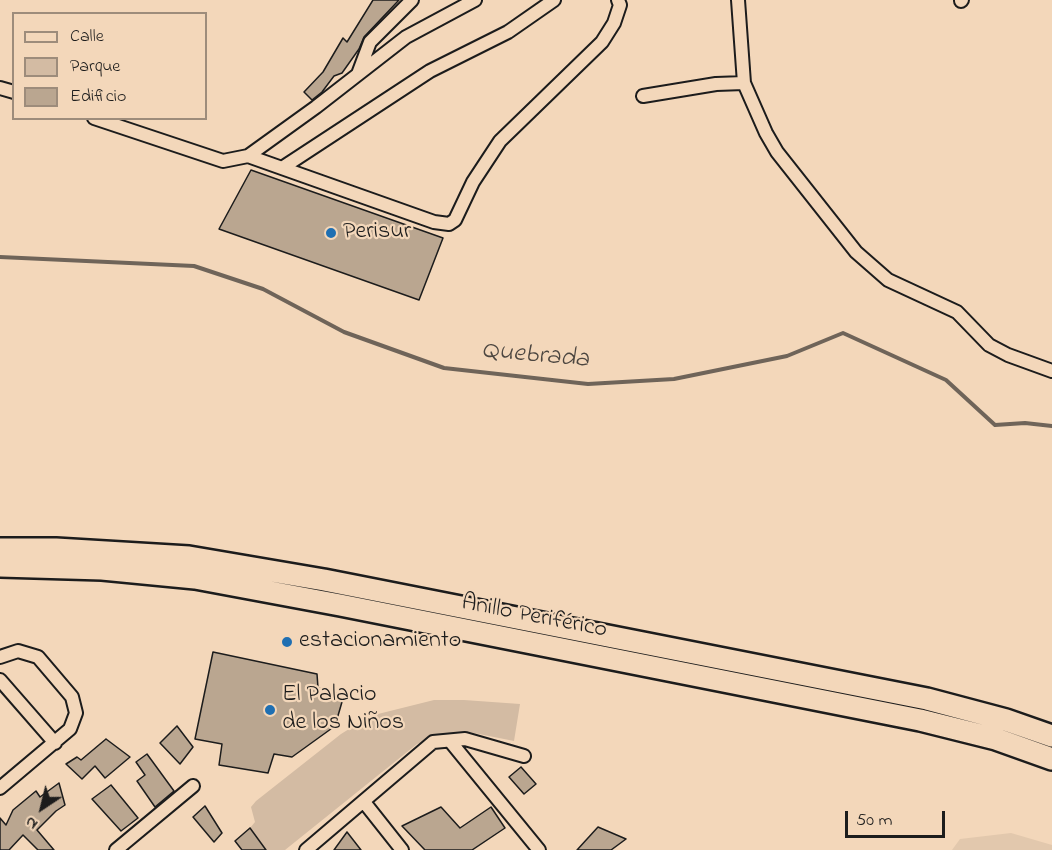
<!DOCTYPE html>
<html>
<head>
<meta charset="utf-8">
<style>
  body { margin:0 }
  #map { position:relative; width:1052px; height:850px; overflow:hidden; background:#f3d7ba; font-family:"Indie Flower",sans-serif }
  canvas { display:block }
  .legend { position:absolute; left:12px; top:12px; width:195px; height:108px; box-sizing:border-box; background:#f3d7ba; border:2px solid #9d8c7b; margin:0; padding:8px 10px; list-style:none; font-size:18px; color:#1c1c1c }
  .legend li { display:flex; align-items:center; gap:12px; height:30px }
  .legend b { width:30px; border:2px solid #9d8c7b }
  .north { position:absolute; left:12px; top:778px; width:60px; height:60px; -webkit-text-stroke:4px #f3d7ba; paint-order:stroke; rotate:215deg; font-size:16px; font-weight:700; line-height:24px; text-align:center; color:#1c1c1c }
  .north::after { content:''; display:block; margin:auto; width:21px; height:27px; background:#1c1c1c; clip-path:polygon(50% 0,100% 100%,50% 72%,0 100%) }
  .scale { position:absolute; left:845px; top:811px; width:100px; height:27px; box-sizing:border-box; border:3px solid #1c1c1c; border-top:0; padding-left:8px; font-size:18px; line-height:21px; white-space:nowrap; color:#1c1c1c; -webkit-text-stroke:4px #f3d7ba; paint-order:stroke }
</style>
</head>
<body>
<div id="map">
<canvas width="1052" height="850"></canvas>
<ul class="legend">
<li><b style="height:8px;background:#f3d7ba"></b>Calle</li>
<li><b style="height:16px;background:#d3bba3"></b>Parque</li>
<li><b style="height:16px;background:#baa690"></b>Edificio</li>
</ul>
<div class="north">N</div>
<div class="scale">50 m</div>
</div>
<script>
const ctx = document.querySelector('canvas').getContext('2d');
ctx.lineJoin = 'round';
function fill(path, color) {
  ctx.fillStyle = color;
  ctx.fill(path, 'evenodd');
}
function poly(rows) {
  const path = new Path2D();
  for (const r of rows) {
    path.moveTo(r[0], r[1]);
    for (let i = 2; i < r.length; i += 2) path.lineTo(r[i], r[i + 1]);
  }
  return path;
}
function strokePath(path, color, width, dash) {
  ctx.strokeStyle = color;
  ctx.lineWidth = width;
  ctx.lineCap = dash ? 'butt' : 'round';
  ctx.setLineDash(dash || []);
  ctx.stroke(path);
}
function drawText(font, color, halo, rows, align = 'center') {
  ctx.font = font + ' "Indie Flower",sans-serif';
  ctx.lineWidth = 4.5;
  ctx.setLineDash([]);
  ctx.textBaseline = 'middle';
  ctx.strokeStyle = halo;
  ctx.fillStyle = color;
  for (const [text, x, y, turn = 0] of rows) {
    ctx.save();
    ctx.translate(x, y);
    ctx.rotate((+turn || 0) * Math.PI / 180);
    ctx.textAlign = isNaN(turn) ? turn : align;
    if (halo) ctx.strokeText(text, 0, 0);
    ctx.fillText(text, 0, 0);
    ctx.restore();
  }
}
fill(poly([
  [1011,833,1052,845,1052,850,952,850,960,839]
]), '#e2c8ad');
fill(poly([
  [434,700,464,700,520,704,514,741,469,732,439,736,417,744,285,850,266,850,250,828,255,822,251,807,256,801,341,734,370,716]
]), '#d3bba3');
strokePath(poly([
  [0,257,194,266,263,289,344,332,444,368,588,384,674,379,787,356,843,333,946,380,995,425,1025,423,1052,426]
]), '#6f6459', 4);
const building = poly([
  [373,0,399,0,364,37,359,49,342,73,334,76,322,92,312,100,304,92,323,72,343,38,347,42,373,0],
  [251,170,443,238,419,300,219,229,251,170],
  [213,652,317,674,318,688,344,695,335,726,292,757,274,754,268,773,219,765,222,744,195,739,213,652],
  [177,726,193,747,180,764,160,743,177,726],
  [106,739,130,757,105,778,95,766,82,779,66,764,77,757,81,760,106,739],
  [147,754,174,791,155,807,137,781,145,775,136,762,147,754],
  [521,767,536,784,524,794,509,777,521,767],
  [59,783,65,805,56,811,37,830,54,850,38,850,23,835,9,850,0,850,0,818,6,825,13,810,36,791,40,797,59,783],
  [111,785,138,818,121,831,92,799,111,785],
  [205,806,222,833,214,842,193,817,205,806],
  [441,807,460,828,491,807,505,828,472,850,425,850,402,826,441,807],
  [598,827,626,839,611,850,577,850,598,827],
  [250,828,266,850,242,850,235,841,250,828],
  [347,832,361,850,334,850,347,832]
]);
fill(building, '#baa690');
strokePath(building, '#1c1c1c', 1.5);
const minor = poly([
  [738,0,744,83,766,133,777,152,856,252,888,280,957,312,989,345,1008,355,1052,371],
  [961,1,962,0],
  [358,74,370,42,412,0],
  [0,88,14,92],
  [643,96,716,84,744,83],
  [94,118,223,161,248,156,316,107,406,37,475,0],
  [248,156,434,222,449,224,455,220,473,182,500,141,602,42,614,23,620,5,618,0],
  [282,168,430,71,508,32,554,0],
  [0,657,18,651,38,657,72,697,76,713,70,729,0,788],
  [0,680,55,743],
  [450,741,539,850],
  [364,802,402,850],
  [116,850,193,786],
  [306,850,433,742,465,739,524,756]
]);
const trunk = poly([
  [0,549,56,549,189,557,324,580,927,699,1006,720,1052,736],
  [0,566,102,569,195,578,340,605,920,720,996,739,1052,759]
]);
strokePath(minor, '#1c1c1c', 16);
strokePath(trunk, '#1c1c1c', 26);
strokePath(minor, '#f3d7ba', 12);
strokePath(trunk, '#f3d7ba', 21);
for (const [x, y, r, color] of [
  [331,233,6,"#1f6fb2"],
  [287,642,6,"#1f6fb2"],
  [270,710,6,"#1f6fb2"]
]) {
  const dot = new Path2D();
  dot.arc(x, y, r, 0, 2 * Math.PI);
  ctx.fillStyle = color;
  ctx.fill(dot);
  strokePath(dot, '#f3d7ba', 2);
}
drawText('24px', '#1c1c1c', '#f3d7ba', [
  ["Perisur",343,233],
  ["estacionamiento",299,642],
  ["El Palacio",282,696],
  ["de los Niños",282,724]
], 'left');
drawText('24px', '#1c1c1c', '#f3d7ba', [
  ["Anillo Periférico",534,618,11]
]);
drawText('italic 26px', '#4c4640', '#f3d7ba', [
  ["Quebrada",535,357,5]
]);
</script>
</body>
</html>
